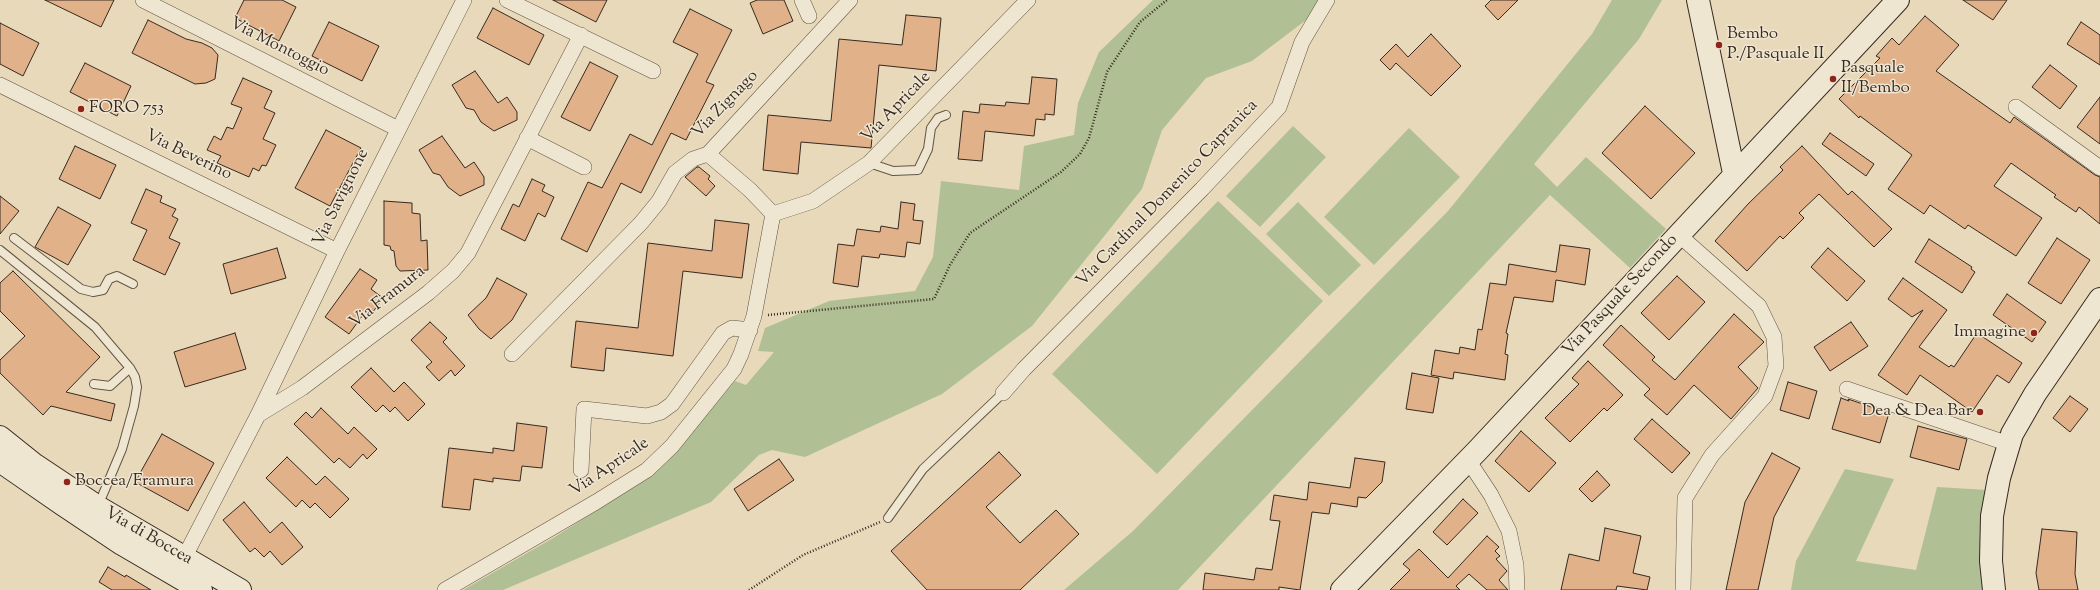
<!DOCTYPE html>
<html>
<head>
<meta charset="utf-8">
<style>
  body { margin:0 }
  canvas { display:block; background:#e7d9b9 }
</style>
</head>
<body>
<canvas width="2100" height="590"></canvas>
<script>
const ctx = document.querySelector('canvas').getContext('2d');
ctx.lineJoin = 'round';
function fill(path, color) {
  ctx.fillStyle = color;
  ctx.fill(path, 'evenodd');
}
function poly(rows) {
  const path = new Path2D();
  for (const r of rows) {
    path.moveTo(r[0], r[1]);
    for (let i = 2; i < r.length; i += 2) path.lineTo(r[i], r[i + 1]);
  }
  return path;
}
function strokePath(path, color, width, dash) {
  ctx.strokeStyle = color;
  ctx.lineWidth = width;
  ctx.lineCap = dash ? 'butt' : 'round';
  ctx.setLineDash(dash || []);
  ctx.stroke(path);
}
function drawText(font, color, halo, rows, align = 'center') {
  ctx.font = font + ' "Sorts Mill Goudy",serif';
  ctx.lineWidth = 3;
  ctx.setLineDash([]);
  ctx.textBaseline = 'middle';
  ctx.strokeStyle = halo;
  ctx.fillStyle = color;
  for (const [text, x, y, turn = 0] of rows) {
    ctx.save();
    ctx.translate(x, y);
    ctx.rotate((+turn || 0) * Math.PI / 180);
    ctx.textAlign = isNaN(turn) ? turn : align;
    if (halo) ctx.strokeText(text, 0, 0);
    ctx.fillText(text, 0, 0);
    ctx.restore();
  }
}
fill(poly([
  [1153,0,1321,0,1310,17,1252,61,1206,78,1162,130,1142,189,1032,326,942,394,805,457,772,450,759,455,711,502,503,590,463,590,553,538,637,485,666,463,735,381,746,385,774,352,758,351,765,328,829,301,915,291,933,257,941,181,1019,190,1024,146,1074,135,1078,103,1099,52],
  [1612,0,1662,0,1639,39,1534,164,1557,187,1586,157,1666,229,1630,268,1550,195,1178,590,1064,590,1133,531,1448,211,1592,34],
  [1293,126,1326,157,1260,227,1226,196],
  [1409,128,1460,177,1374,265,1324,217],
  [1218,201,1323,301,1157,474,1052,374],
  [1298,202,1361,265,1329,296,1266,234],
  [1845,469,1894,479,1856,561,1916,570,1937,487,1988,490,1988,590,1791,590,1796,561]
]), '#b0c094');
const building = poly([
  [45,0,114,0,101,27,45,0],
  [244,0,282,0,296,7,279,41,235,18,244,0],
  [553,0,607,0,596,22,553,0],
  [757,0,784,0,793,21,763,34,750,3,757,0],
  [1491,0,1518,0,1498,20,1485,6,1491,0],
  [1963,0,2007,0,1993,20,1963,0],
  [493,8,544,35,529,65,477,38,493,8],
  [690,9,732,30,706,82,714,85,686,140,671,133,641,193,621,183,587,252,561,239,588,182,602,188,630,134,652,145,698,54,673,42,690,9],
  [906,15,941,18,936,71,879,65,871,148,801,142,798,174,763,170,768,115,831,121,839,39,902,45,906,15],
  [1925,16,1959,45,1936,71,2010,123,2014,117,2095,175,2100,177,2100,224,2079,207,2076,212,2054,197,2056,195,2011,163,1994,186,2042,218,2016,256,1968,225,1965,229,1930,205,1924,214,1888,189,1912,155,1860,116,1859,118,1839,99,1880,58,1876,56,1892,38,1899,45,1925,16],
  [148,20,186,39,202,43,212,48,218,55,215,79,206,83,195,84,132,53,148,20],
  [329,22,379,46,362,81,312,56,329,22],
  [2081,22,2100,35,2100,65,2067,44,2081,22],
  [0,23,39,43,23,76,0,64,0,23],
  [1431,34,1461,66,1431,96,1396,63,1390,70,1380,60,1396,44,1408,57,1431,34],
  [590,62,618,76,590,131,561,117,590,62],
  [85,63,131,86,117,116,70,92,85,63],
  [2050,65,2077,86,2060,109,2032,87,2050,65],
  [475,71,498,103,507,97,517,112,517,120,494,131,481,122,474,110,466,108,452,85,475,71],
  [1032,77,1057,79,1054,115,1045,114,1045,120,1036,119,1034,136,985,131,982,161,958,159,963,111,979,113,980,104,1005,106,1006,102,1029,104,1032,77],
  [243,78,272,91,264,108,275,113,263,139,276,145,266,166,262,165,259,171,253,168,249,177,217,163,221,156,207,150,214,136,221,140,227,127,233,129,242,108,231,104,243,78],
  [2100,97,2100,144,2077,127,2100,97],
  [1645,106,1695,153,1651,199,1602,153,1645,106],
  [326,130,361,148,330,206,295,188,326,130],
  [1830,133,1874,164,1866,176,1822,144,1830,133],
  [442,136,465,168,474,162,484,177,484,185,460,196,448,187,440,175,433,173,419,150,442,136],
  [75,146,116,165,100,199,59,179,75,146],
  [1802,146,1848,195,1852,191,1892,229,1874,247,1819,194,1799,213,1804,218,1783,239,1780,236,1747,271,1715,241,1748,204,1783,170,1780,167,1802,146],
  [697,167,699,167,710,176,708,179,715,186,706,196,685,177,697,167],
  [532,179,545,185,542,191,554,197,545,217,538,213,525,241,501,229,513,204,519,207,532,179],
  [146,189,162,196,160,202,176,209,172,216,178,219,169,238,180,243,165,275,133,260,147,230,131,223,146,189],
  [0,196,19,211,0,234,0,196],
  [384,201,412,203,412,213,420,214,421,241,427,240,428,270,400,271,396,266,394,251,391,250,390,246,384,245,384,201],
  [901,202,915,204,913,220,923,221,920,244,907,242,905,257,880,254,879,258,862,256,858,287,833,283,838,244,854,246,857,229,880,232,881,226,898,229,901,202],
  [58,207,91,225,68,265,35,247,58,207],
  [715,220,749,224,742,278,683,271,673,356,606,348,604,371,571,367,576,321,638,328,648,243,712,251,715,220],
  [2057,238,2090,260,2061,304,2028,283,2057,238],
  [1929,239,1972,267,1971,269,1975,272,1962,293,1915,262,1929,239],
  [1560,245,1590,249,1585,285,1556,280,1553,302,1514,297,1506,333,1508,334,1505,354,1508,355,1505,380,1454,372,1453,379,1431,375,1435,350,1459,354,1460,347,1475,350,1478,329,1482,330,1490,283,1506,285,1509,264,1556,272,1560,245],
  [277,248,286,278,231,294,223,264,277,248],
  [1828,248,1865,281,1847,301,1811,267,1828,248],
  [360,269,377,280,371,289,383,298,370,316,365,312,349,334,325,317,360,269],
  [13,271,100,357,66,392,115,404,111,421,51,406,43,415,0,373,0,360,25,336,0,311,0,283,13,271],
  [1677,276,1705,302,1669,340,1641,313,1677,276],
  [497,278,527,294,512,320,491,339,479,329,468,315,486,298,497,278],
  [1903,278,1947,310,1919,347,1949,367,1951,365,1954,367,1977,333,2022,363,2009,383,1997,375,1972,412,1920,375,1907,395,1878,375,1923,310,1912,317,1888,299,1903,278],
  [2007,294,2046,322,2032,342,1993,315,2007,294],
  [1734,314,1764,342,1738,367,1758,388,1731,419,1694,385,1667,415,1644,395,1650,389,1603,345,1621,325,1655,357,1652,360,1675,380,1734,314],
  [430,322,447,338,443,342,465,366,455,376,451,370,439,381,426,367,432,362,411,340,430,322],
  [1851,322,1868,346,1830,371,1814,347,1851,322],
  [235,333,246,369,185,387,174,352,235,333],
  [1588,361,1623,395,1607,411,1604,408,1570,442,1545,418,1579,384,1572,378,1588,361],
  [371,368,394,392,404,382,425,404,408,421,395,407,390,412,383,405,376,412,351,387,371,368],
  [1412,373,1439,378,1433,413,1406,409,1412,373],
  [1788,382,1817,391,1809,419,1780,410,1788,382],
  [2070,396,2088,409,2070,432,2053,418,2070,396],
  [1841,398,1849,401,1848,399,1889,413,1880,443,1832,429,1841,398],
  [321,408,348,434,354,427,377,449,367,459,363,454,350,468,339,458,334,463,294,424,306,412,312,418,321,408],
  [1652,419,1690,453,1672,473,1634,439,1652,419],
  [517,423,547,427,542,468,522,466,520,481,493,478,493,482,474,479,470,510,442,507,449,448,493,453,493,448,514,451,517,423],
  [1918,426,1967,439,1959,470,1910,457,1918,426],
  [1521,431,1556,463,1529,492,1495,461,1521,431],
  [162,434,214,463,188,511,135,482,162,434],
  [999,452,1021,475,986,507,1020,543,1056,510,1079,534,1020,590,927,590,891,551,999,452],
  [1772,453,1800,468,1774,517,1758,590,1726,590,1745,502,1772,453],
  [287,457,316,485,325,476,349,499,330,518,315,503,310,508,302,500,296,507,266,478,287,457],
  [1355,458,1385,462,1382,482,1366,498,1358,497,1357,507,1331,503,1329,514,1312,512,1300,590,1279,587,1279,590,1203,590,1205,573,1254,580,1256,568,1272,570,1280,521,1270,520,1274,495,1307,500,1309,482,1350,488,1355,458],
  [779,459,794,480,748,511,734,489,779,459],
  [1597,471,1610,485,1592,502,1579,489,1597,471],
  [1463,499,1478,513,1447,545,1433,532,1463,499],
  [244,502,270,533,282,522,303,547,282,565,270,551,264,557,255,548,250,552,223,520,244,502],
  [1605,528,1641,536,1633,573,1650,577,1647,590,1617,586,1616,590,1561,590,1569,554,1599,561,1605,528],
  [2042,529,2077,532,2075,574,2078,590,2039,590,2036,573,2042,529],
  [1487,536,1499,547,1495,551,1500,556,1496,559,1507,571,1499,580,1508,590,1487,590,1469,574,1456,586,1460,590,1390,590,1410,570,1403,564,1419,549,1448,578,1487,536],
  [108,567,125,577,126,575,151,590,112,590,99,582,108,567]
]);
fill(building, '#e1b18a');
strokePath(building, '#372920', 1);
const lane = poly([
  [869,163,893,171,918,170,928,149,931,128,938,118,946,115],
  [14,238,81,289,93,292,103,290,109,279,117,276,133,284],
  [0,250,95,327,130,368,110,386,94,384],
  [98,506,122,449,134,406,137,387,135,377,130,368],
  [888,518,923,469,1003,393]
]);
const street = poly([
  [143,0,398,129],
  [507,0,653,71],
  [802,0,809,16],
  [0,85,337,251],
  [2016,107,2100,168],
  [527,138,584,167],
  [708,154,750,190,773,214],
  [773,214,813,201,869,163,1028,0],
  [1679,235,1759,306,1774,337,1776,366,1765,396,1712,455,1685,498,1683,590],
  [512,354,641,223,659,201,675,173,693,159,708,154,850,0],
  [1847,389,2009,444],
  [1003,393,1024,369,1202,189,1279,107,1302,42,1327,0],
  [258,415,302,388,428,293,453,271,468,253,581,35],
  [1468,460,1491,495,1509,531,1516,565,1517,590],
  [581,470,584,409,647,416,661,412,672,404,723,333,732,328,750,330],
  [184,558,258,415,337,251,464,0],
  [445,590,596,502,647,470,672,446,734,369,741,354,754,316,773,214]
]);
const secondary = poly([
  [1698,0,1734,173],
  [0,437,35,465,98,507,240,590],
  [0,461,62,504,122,544,201,590],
  [1342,590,1478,450,1898,0],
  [1994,590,1991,561,1992,516,1999,478,2012,434,2035,394,2100,299]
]);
strokePath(lane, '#635546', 10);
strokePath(street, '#635546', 16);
strokePath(secondary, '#372920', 24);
strokePath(poly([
  [768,315,934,299,950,265,970,233,1061,172,1080,154,1089,138,1107,72,1140,22,1167,0],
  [749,590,803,555,880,522]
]), '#372920', 2.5, [1, 2]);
strokePath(lane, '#efe6d2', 8);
strokePath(street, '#efe6d2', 15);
strokePath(secondary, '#efe6d2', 22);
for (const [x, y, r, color] of [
  [1719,45,4,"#8f2418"],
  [1833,79,4,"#8f2418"],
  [81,109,4,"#8f2418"],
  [2034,333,4,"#8f2418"],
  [1980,412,4,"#8f2418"],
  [67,482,4,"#8f2418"]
]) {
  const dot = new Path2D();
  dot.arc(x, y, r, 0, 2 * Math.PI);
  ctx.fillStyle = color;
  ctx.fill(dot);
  strokePath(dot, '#efe6d2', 1.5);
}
drawText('17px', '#372920', '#efe6d2', [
  ["Bembo",1727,35],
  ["P./Pasquale II",1727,55],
  ["Pasquale",1841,69],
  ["II/Bembo",1841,89],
  ["FORO 753",89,109],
  ["Immagine",2026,333,"right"],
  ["Dea & Dea Bar",1972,412,"right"],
  ["Boccea/Framura",75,482]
], 'left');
drawText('17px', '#372920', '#efe6d2', [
  ["Via Montoggio",279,48,27],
  ["Via Zignago",726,105,-46],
  ["Via Apricale",897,108,-46],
  ["Via Beverino",188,156,26],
  ["Via Cardinal Domenico Capranica",1168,194,-46],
  ["Via Savignone",342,198,-64],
  ["Via Pasquale Secondo",1621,296,-47],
  ["Via Framura",388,298,-38],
  ["Via Apricale",610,468,-34],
  ["Via di Boccea",148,537,30]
]);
</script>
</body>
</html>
